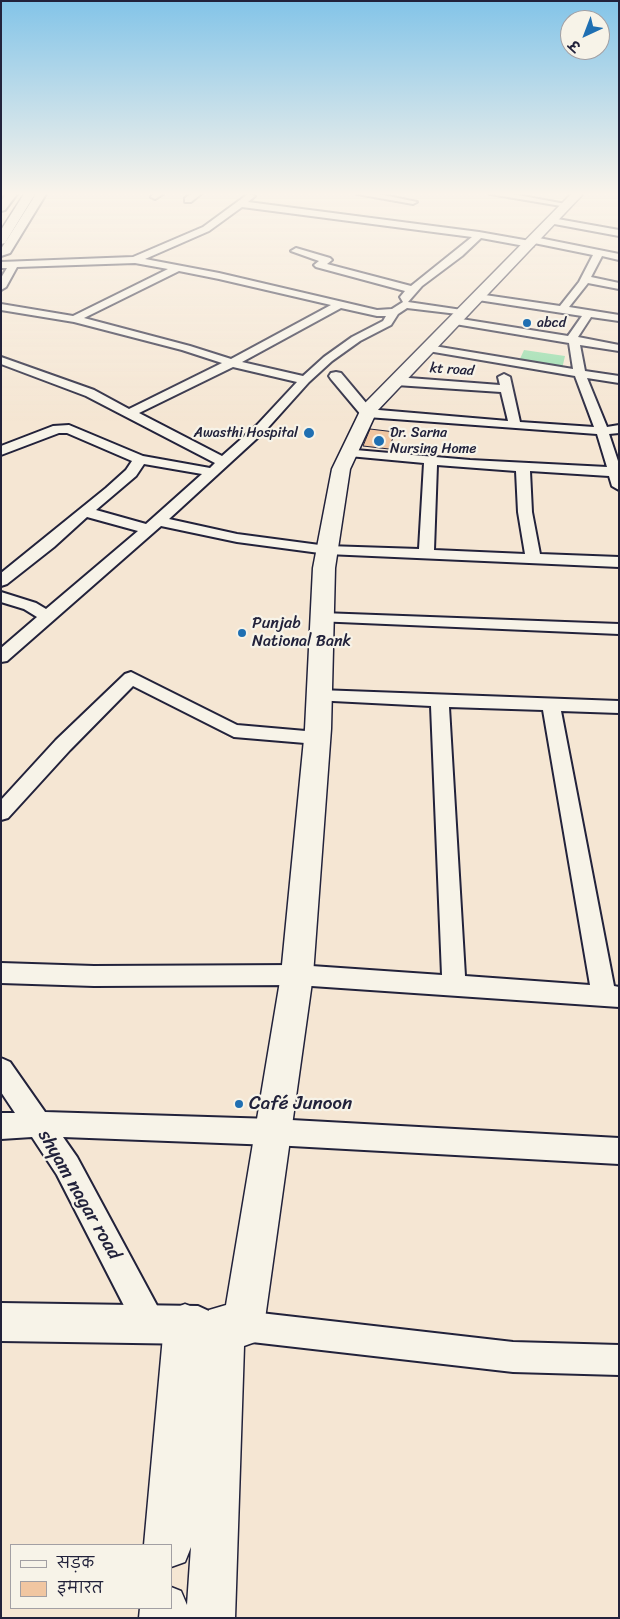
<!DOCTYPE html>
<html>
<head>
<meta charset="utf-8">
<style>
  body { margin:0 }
  #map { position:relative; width:620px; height:1619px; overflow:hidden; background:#f5e6d3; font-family:Sriracha,"Playpen Sans Deva",sans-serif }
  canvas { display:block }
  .frame { position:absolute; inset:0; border:2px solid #22223b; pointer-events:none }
  .legend { position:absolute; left:10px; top:1544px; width:162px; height:65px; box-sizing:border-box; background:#f7f3e8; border:1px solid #a29fa3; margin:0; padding:6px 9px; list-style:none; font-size:15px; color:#22223b }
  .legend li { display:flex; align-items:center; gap:10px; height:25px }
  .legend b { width:25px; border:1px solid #a29fa3 }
  .north { position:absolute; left:560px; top:10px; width:50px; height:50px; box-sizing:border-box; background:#f7f3e8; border:1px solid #a29fa3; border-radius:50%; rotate:223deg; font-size:14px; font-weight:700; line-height:20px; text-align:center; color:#22223b }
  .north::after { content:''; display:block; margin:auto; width:18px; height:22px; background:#1f6fb2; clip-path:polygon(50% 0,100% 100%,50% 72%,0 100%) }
</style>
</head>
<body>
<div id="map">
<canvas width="620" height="1619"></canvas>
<div class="frame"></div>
<ul class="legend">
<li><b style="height:6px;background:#f7f3e8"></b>सड़क</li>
<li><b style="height:14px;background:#f1c6a1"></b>इमारत</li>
</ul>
<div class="north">उ</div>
</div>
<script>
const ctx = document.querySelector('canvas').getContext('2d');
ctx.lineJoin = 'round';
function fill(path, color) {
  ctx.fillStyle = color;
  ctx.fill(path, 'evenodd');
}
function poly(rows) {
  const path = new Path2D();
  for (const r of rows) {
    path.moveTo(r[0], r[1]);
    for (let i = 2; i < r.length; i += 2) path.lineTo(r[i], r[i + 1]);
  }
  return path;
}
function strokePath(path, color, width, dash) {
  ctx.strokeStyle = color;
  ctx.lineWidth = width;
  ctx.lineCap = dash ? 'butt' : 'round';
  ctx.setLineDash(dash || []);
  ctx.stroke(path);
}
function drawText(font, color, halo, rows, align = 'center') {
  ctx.font = font + ' Sriracha,sans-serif';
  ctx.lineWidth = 4.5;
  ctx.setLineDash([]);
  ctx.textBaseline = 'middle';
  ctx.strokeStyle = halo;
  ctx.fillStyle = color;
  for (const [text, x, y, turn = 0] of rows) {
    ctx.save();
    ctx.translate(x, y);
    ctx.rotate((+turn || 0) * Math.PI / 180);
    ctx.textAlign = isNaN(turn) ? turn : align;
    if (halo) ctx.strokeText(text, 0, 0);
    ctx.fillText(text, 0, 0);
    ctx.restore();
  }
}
fill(poly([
  [524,350,565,356,562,369,519,361]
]), '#95ddab');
const building = poly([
  [370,429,395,432,389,449,363,446,370,429]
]);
fill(building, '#f1c6a1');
strokePath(building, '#22223b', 1);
const minor = poly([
  [153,194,163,194,155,199,151,197,153,194],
  [191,194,201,194,191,202,185,202,185,198,191,194],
  [248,194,255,196,248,202,479,232,530,241,531,238,534,237,619,254,619,260,602,256,591,277,619,283,619,289,588,283,569,307,619,315,619,321,591,317,578,337,619,345,619,351,580,345,585,371,619,376,619,383,587,378,607,427,619,425,619,433,609,434,619,464,619,490,612,486,609,476,530,471,532,512,540,554,619,557,619,567,327,554,237,542,161,526,7,661,1,662,1,648,37,617,24,609,1,602,1,592,36,603,46,609,138,531,87,517,54,547,7,584,1,586,1,573,106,488,126,470,132,461,67,433,59,433,1,455,1,446,53,426,69,425,143,456,210,468,215,463,86,396,1,364,1,357,94,390,129,409,222,363,182,350,74,322,1,310,1,304,73,316,168,269,135,263,17,267,6,287,1,290,1,278,7,268,1,268,1,262,133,257,203,227,248,194],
  [242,207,472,237,411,286,327,264,332,260,330,258,296,248,291,251,319,261,314,265,316,267,405,291,400,297,403,302,392,309,377,310,219,273,145,259,209,231,242,207],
  [481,238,530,247,533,246,534,243,593,255,579,282,560,306,478,294,473,297,478,300,582,316,568,336,455,318,450,321,455,324,569,343,573,369,428,345,422,348,428,351,575,376,594,427,520,422,510,377,504,374,498,377,500,385,396,377,390,381,396,385,501,392,508,421,367,409,361,413,367,417,597,434,607,467,470,460,344,449,342,452,344,455,349,456,424,463,419,549,327,546,237,534,169,519,265,431,309,382,332,361,360,341,391,325,398,314,407,308,466,315,466,311,462,310,408,302,422,286,462,256,481,238],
  [179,271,219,279,331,305,231,359,190,346,84,318,179,271],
  [341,308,377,316,386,316,383,321,352,337,324,357,303,376,242,362,341,308],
  [233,367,297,382,257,425,222,456,139,413,233,367],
  [144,464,202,474,146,524,96,510,136,476,144,464],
  [437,465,516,471,518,512,525,554,434,550,437,465],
  [357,194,379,194,417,202,413,204,357,194],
  [490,194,512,194,571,205,567,207,490,194],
  [552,218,619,230,619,236,549,223,549,219,552,218],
  [322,613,619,624,619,634,316,621,314,618,316,615,322,613],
  [131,672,237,725,317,732,324,733,326,738,324,743,317,744,234,737,133,686,70,750,8,818,1,820,1,800,56,740,125,674,131,672],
  [319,690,619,701,619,713,561,711,614,986,619,987,619,1007,297,985,94,986,1,983,1,963,94,966,297,965,442,975,431,706,313,700,310,696,313,692,319,690],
  [449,707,543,710,590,985,465,976,449,707],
  [1,1058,10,1062,45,1112,273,1119,619,1138,619,1164,273,1145,63,1137,77,1157,161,1313,165,1324,161,1335,150,1339,139,1335,57,1175,32,1137,1,1139,1,1113,15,1113,1,1092,1,1058],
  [243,1311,513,1342,619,1345,619,1375,513,1372,243,1341,232,1337,228,1326,232,1315,243,1311]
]);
const tertiary = poly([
  [6,194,17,194,5,210,1,211,1,201,6,194],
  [36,194,46,194,10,253,1,256,1,249,36,194],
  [336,372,341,373,372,410,375,413,372,416,362,416,331,379,329,376,331,373,336,372],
  [1,1303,198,1306,211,1312,217,1325,211,1338,198,1344,1,1341,1,1303]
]);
const secondary = poly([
  [24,194,35,194,5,243,1,244,1,230,24,194],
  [571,194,583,194,377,411,350,469,335,568,331,729,313,975,264,1326,258,1341,244,1346,235,1618,139,1618,140,1608,171,1608,171,1587,181,1591,187,1605,191,1547,185,1562,171,1567,171,1545,144,1545,164,1325,170,1310,185,1304,200,1310,204,1322,209,1310,226,1305,281,975,305,729,313,568,332,469,363,405,571,194]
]);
strokePath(minor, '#22223b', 4);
strokePath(tertiary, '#22223b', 4);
strokePath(secondary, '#22223b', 3);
fill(minor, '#f7f3e8');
fill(tertiary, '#f7f3e8');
fill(secondary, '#f7f3e8');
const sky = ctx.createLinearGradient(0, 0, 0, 421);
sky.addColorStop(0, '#83c4e8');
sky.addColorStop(0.46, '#faf4eb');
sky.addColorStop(1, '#faf4eb00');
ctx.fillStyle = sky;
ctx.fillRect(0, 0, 620, 421);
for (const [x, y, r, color] of [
  [527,323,5,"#1f6fb2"],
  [309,433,6,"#1f6fb2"],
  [379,441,6,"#1f6fb2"],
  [242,633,5,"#1f6fb2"],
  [239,1104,5,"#1f6fb2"]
]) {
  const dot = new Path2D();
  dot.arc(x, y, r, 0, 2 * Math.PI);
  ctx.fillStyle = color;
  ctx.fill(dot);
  strokePath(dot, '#f7f3e8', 2);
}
drawText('14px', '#22223b', '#f7f3e8', [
  ["abcd",537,323],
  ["Awasthi Hospital",298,433,"right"],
  ["Dr. Sarna",390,433],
  ["Nursing Home",390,449]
], 'left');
drawText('14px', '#22223b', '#f7f3e8', [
  ["kt road",452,370,4]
]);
drawText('16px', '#22223b', '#f7f3e8', [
  ["Punjab",252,624],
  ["National Bank",252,642]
], 'left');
drawText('19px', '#22223b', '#f7f3e8', [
  ["Café Junoon",249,1104]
], 'left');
drawText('19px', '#22223b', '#f7f3e8', [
  ["shyam nagar road",79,1195,60]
]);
</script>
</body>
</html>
